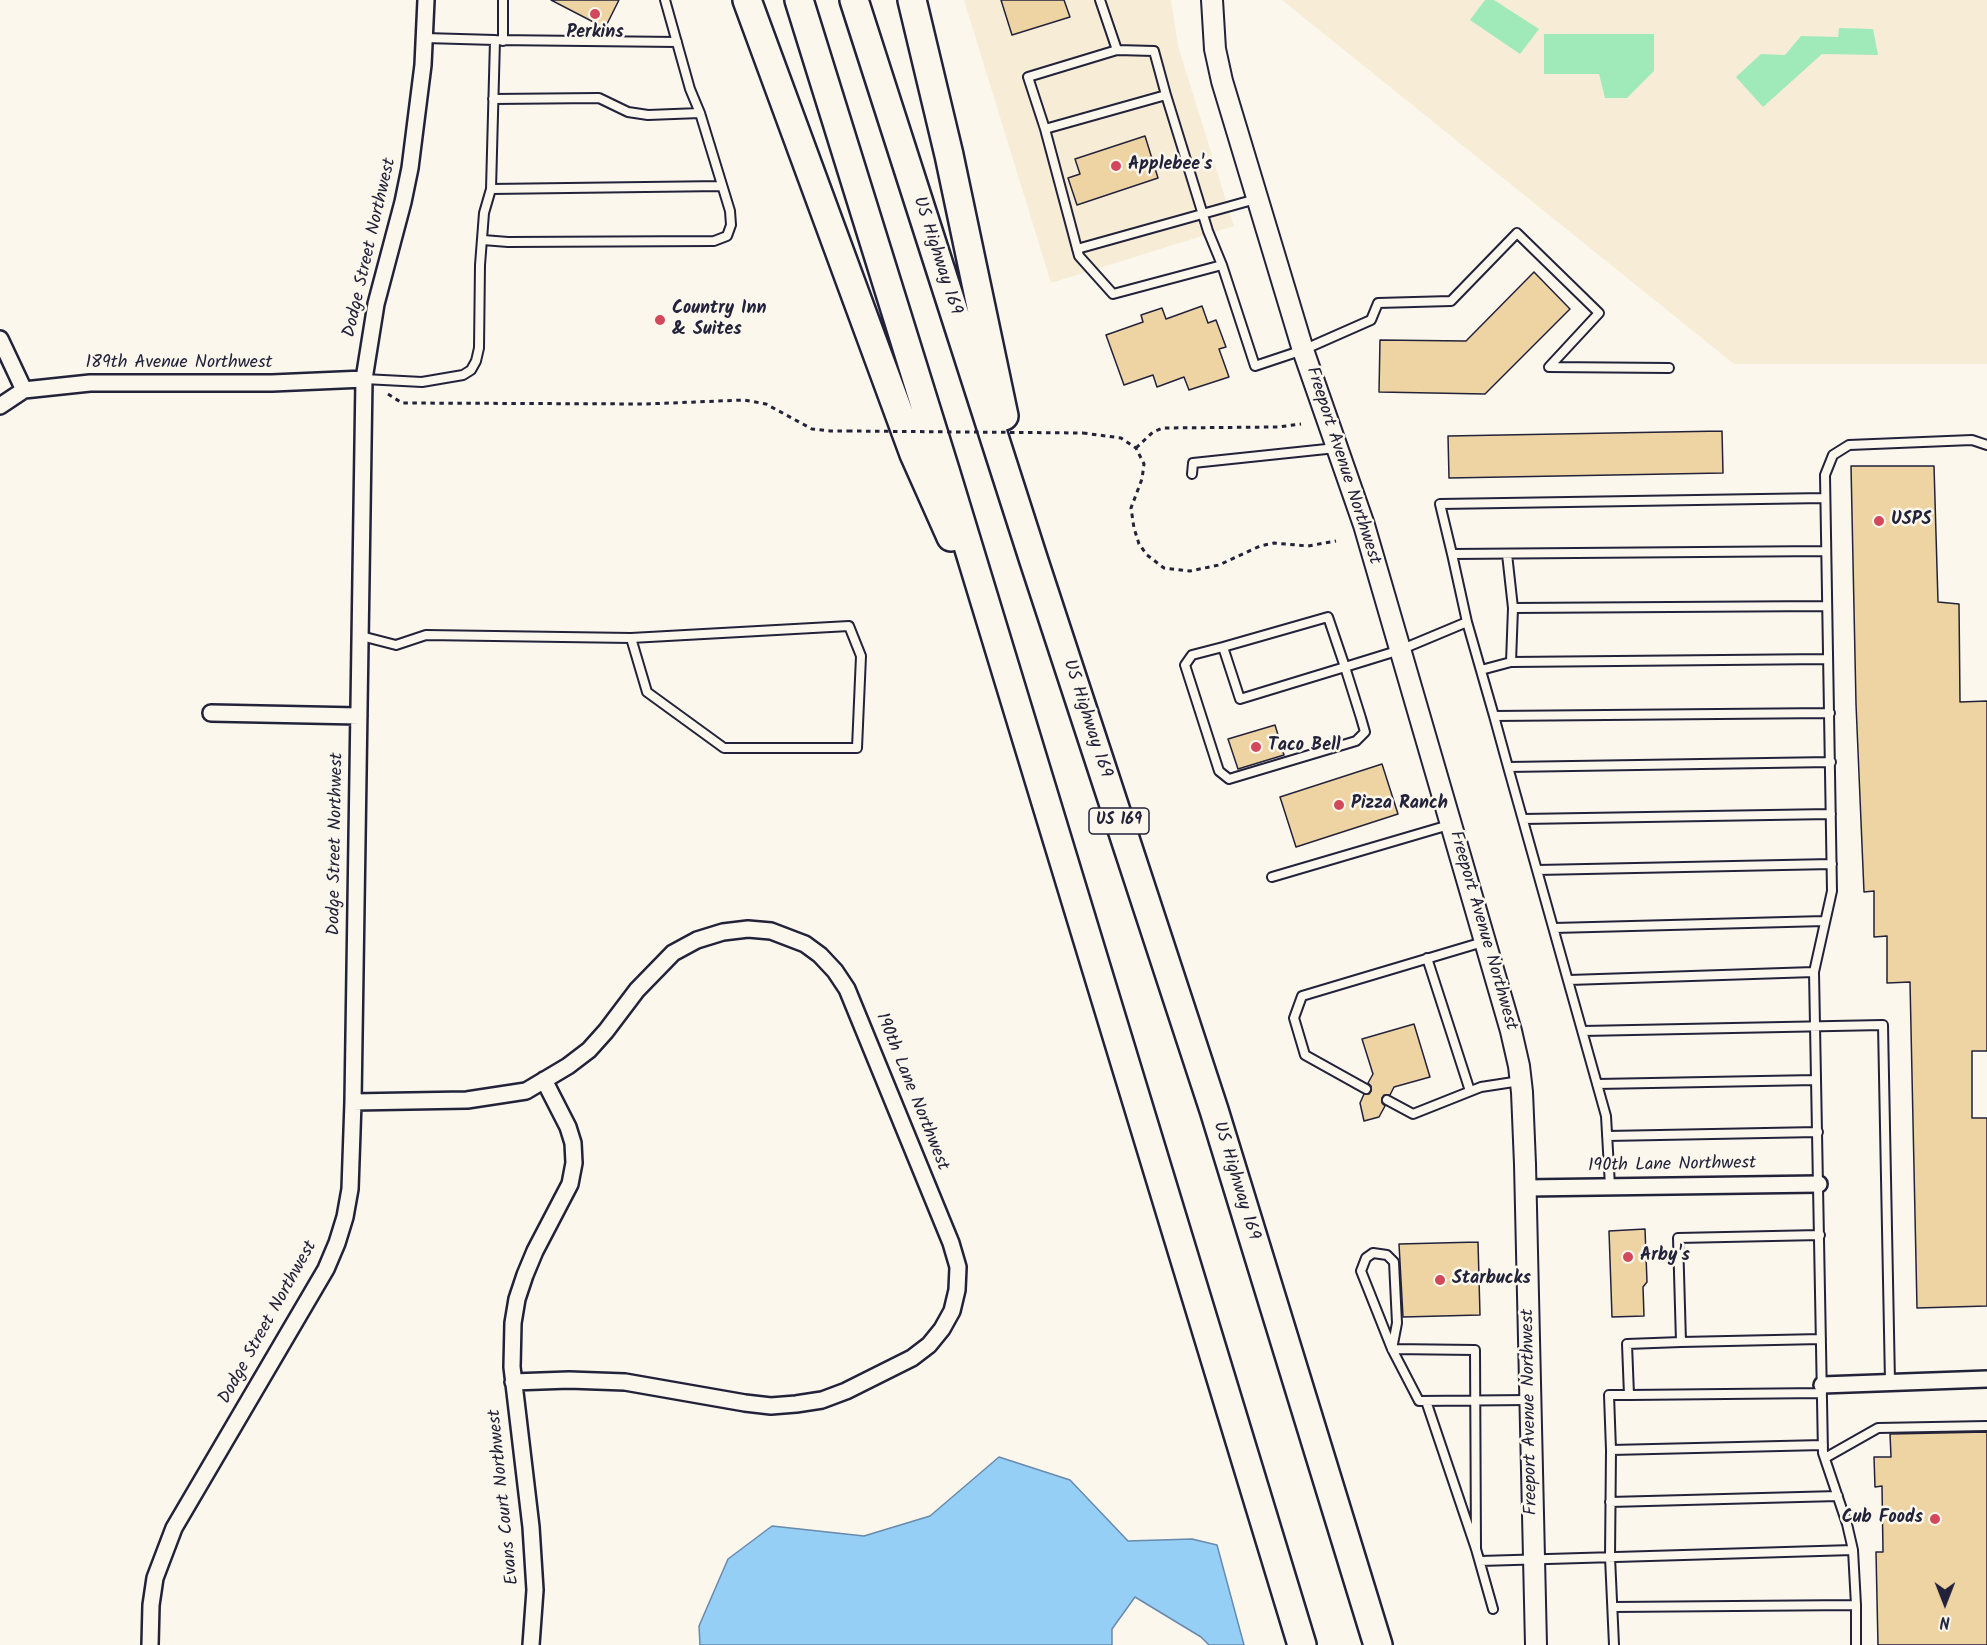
<!DOCTYPE html>
<html>
<head>
<meta charset="utf-8">
<style>
  body { margin:0 }
  #map { position:relative; width:1987px; height:1645px; overflow:hidden; background:#fbf7ec; font-family:Kalam,sans-serif }
  canvas { display:block }
  .north { position:absolute; left:1915px; top:1573px; width:60px; height:60px; -webkit-text-stroke:4px #fbf7ec; paint-order:stroke; rotate:180deg; font-size:16px; font-weight:700; line-height:24px; text-align:center; color:#22223b }
  .north::after { content:''; display:block; margin:auto; width:21px; height:27px; background:#22223b; clip-path:polygon(50% 0,100% 100%,50% 72%,0 100%) }
</style>
</head>
<body>
<div id="map">
<canvas width="1987" height="1645"></canvas>
<div class="north">N</div>
</div>
<script>
const ctx = document.querySelector('canvas').getContext('2d');
ctx.lineJoin = 'round';
function fill(path, color) {
  ctx.fillStyle = color;
  ctx.fill(path, 'evenodd');
}
function poly(rows) {
  const path = new Path2D();
  for (const r of rows) {
    path.moveTo(r[0], r[1]);
    for (let i = 2; i < r.length; i += 2) path.lineTo(r[i], r[i + 1]);
  }
  return path;
}
function strokePath(path, color, width, dash) {
  ctx.strokeStyle = color;
  ctx.lineWidth = width;
  ctx.lineCap = dash ? 'butt' : 'round';
  ctx.setLineDash(dash || []);
  ctx.stroke(path);
}
function drawText(font, color, halo, rows, align = 'center') {
  ctx.font = font + ' Kalam,sans-serif';
  ctx.lineWidth = 5;
  ctx.setLineDash([]);
  ctx.textBaseline = 'middle';
  ctx.strokeStyle = halo;
  ctx.fillStyle = color;
  for (const [text, x, y, turn = 0] of rows) {
    ctx.save();
    ctx.translate(x, y);
    ctx.rotate((+turn || 0) * Math.PI / 180);
    ctx.textAlign = isNaN(turn) ? turn : align;
    if (halo) ctx.strokeText(text, 0, 0);
    ctx.fillText(text, 0, 0);
    ctx.restore();
  }
}
fill(poly([
  [964,0,1171,0,1178,46,1234,226,1051,283],
  [1282,0,1987,0,1987,364,1734,364]
]), '#f7ecd6');
fill(poly([
  [1485,0,1494,0,1539,29,1520,54,1470,20],
  [1839,28,1873,29,1878,55,1822,54,1763,107,1736,77,1761,54,1785,55,1801,36,1838,37],
  [1544,34,1654,34,1654,71,1627,98,1605,98,1599,74,1544,74]
]), '#a0eab9');
const water = poly([
  [999,1457,1070,1480,1128,1541,1192,1539,1217,1545,1244,1645,1209,1645,1201,1637,1135,1597,1112,1629,1112,1645,700,1645,699,1626,728,1559,772,1526,864,1536,930,1516,999,1457]
]);
fill(water, '#96cff6');
strokePath(water, '#688aab', 1.5);
const building = poly([
  [551,0,619,0,605,28,551,0],
  [1001,0,1064,0,1070,17,1012,35,1001,0],
  [1145,136,1158,178,1077,205,1068,178,1080,174,1075,159,1145,136],
  [1534,272,1570,309,1485,394,1379,392,1380,340,1466,341,1534,272],
  [1202,306,1208,323,1216,320,1226,347,1219,349,1229,377,1189,390,1184,377,1157,387,1153,375,1124,385,1106,335,1143,322,1141,315,1162,308,1166,319,1202,306],
  [1722,431,1723,473,1449,478,1448,436,1722,431],
  [1851,466,1934,466,1938,602,1959,604,1960,702,1987,701,1987,1051,1972,1051,1972,1118,1987,1118,1987,1306,1917,1308,1910,982,1887,983,1887,936,1874,937,1874,891,1864,892,1856,704,1851,466],
  [1275,725,1284,755,1238,769,1228,739,1275,725],
  [1382,764,1398,814,1296,847,1280,797,1382,764],
  [1414,1024,1430,1077,1394,1087,1390,1095,1384,1095,1382,1098,1382,1103,1385,1106,1379,1117,1364,1121,1360,1103,1364,1094,1369,1094,1371,1091,1371,1086,1368,1083,1373,1074,1362,1039,1414,1024],
  [1645,1229,1647,1282,1643,1287,1644,1316,1612,1317,1609,1231,1645,1229],
  [1478,1242,1480,1315,1403,1317,1399,1244,1478,1242],
  [1987,1432,1987,1645,1878,1645,1876,1552,1883,1552,1882,1486,1875,1487,1874,1457,1891,1457,1890,1434,1987,1432]
]);
fill(building, '#eed3a3');
strokePath(building, '#22223b', 1.5);
const service = poly([
  [503,0,503,41],
  [1100,0,1117,50],
  [495,40,677,42],
  [1117,50,1154,51,1166,95,1045,129,1028,77,1117,50],
  [493,99,599,98,628,112,648,115,700,113],
  [1045,129,1079,256,1113,294,1222,265,1208,231,1166,95],
  [491,189,722,186],
  [483,240,508,242,714,241,727,236,731,225,730,211,700,113,690,89,665,0],
  [1077,249,1256,199],
  [1222,265,1255,366,1303,350,1371,320,1378,303,1451,301,1517,233,1599,313,1549,367,1669,368],
  [364,379,422,382,463,375,471,370,476,361,479,348,480,265,484,213,491,189,495,40,425,38],
  [1192,474,1193,463,1336,448],
  [1452,554,1440,504,1825,498],
  [1507,554,1513,608,1827,606],
  [1513,608,1511,662,1828,659],
  [1467,622,1494,716,1830,713],
  [361,636,396,645,426,635,631,638,849,626,861,656,857,748,724,748,647,692,631,638],
  [1223,647,1192,655,1185,665,1219,771,1229,779,1356,741,1365,732,1361,718,1345,667,1328,617,1223,647,1240,699,1345,667,1400,650,1467,622,1452,554,1826,551],
  [1481,670,1511,662],
  [1494,716,1508,767,1831,762],
  [1508,767,1606,1116,1610,1186],
  [1523,819,1831,814],
  [1537,870,1832,864],
  [1272,877,1449,825],
  [1554,928,1825,921],
  [1427,958,1470,1091],
  [1569,980,1814,972],
  [1583,1031,1883,1025,1890,1382],
  [1597,1084,1816,1080],
  [1366,1089,1305,1055,1294,1018,1302,996,1483,942],
  [1387,1100,1413,1114,1481,1087,1520,1081],
  [1607,1136,1818,1132],
  [1681,1342,1821,1339],
  [1392,1349,1397,1323,1394,1262,1387,1255,1373,1253,1366,1258,1361,1271,1392,1349,1419,1401,1529,1400],
  [1392,1349,1475,1350,1476,1549],
  [1629,1395,1822,1393],
  [1426,1401,1476,1549,1493,1609],
  [1611,1450,1609,1395,1629,1395,1627,1344,1681,1342,1678,1238,1820,1235],
  [1825,1458,1878,1428,1987,1426],
  [1610,1502,1838,1496],
  [1480,1561,1853,1550],
  [1613,1607,1856,1605],
  [1614,1645,1610,1557,1611,1450,1823,1445],
  [1856,1645,1856,1605,1853,1550,1847,1524,1823,1453,1814,972,1832,891,1825,475,1833,455,1849,445,1972,440,1987,445]
]);
const minor = poly([
  [0,339,24,390],
  [0,406,24,390,90,383,272,383,364,379],
  [211,713,359,716],
  [353,1102,467,1100,526,1091,568,1066,589,1050,606,1031,637,990,673,953,697,940,723,932,748,929,771,931,805,944,820,955,835,971,847,989,951,1243,958,1267,957,1290,952,1311,942,1329,929,1345,912,1358,846,1391,822,1400,796,1404,771,1406,745,1403,625,1382,569,1380,513,1382],
  [1525,1188,1819,1184],
  [1822,1385,1987,1379],
  [150,1645,151,1605,155,1578,174,1528,326,1269,337,1243,345,1217,350,1189,353,1102,364,379,376,304,403,202,410,168,423,65,426,0],
  [531,1645,535,1590,531,1527,512,1367,513,1323,517,1299,525,1275,535,1251,570,1184,574,1163,573,1143,568,1127,544,1080]
]);
const tertiary = poly([
  [1212,0,1215,49,1222,81,1303,350,1364,525,1511,1031,1519,1066,1522,1092,1525,1164,1536,1645]
]);
const motorway = poly([
  [747,0,914,454,951,537],
  [799,0,945,470,1302,1645],
  [854,0,1034,561,1214,1110,1378,1645],
  [912,0,949,155,1004,416]
]);
strokePath(service, '#22223b', 12);
strokePath(minor, '#22223b', 20);
strokePath(tertiary, '#22223b', 24);
strokePath(motorway, '#22223b', 32);
strokePath(poly([
  [388,394,402,403,646,404,744,400,766,404,812,429,830,431,848,431],
  [1083,433,1121,438,1136,448,1144,464,1142,479,1131,508,1134,528,1139,544,1147,555,1164,568,1190,571,1219,565,1260,546,1274,543,1308,546,1336,541],
  [1136,448,1153,432,1163,428,1278,427,1301,424]
]), '#22223b', 3, [4.5, 4.5]);
strokePath(service, '#fbf7ec', 8);
strokePath(minor, '#fbf7ec', 15);
strokePath(tertiary, '#fbf7ec', 20);
strokePath(motorway, '#fbf7ec', 27);
strokePath(poly([
  [848,431,1083,433]
]), '#22223b', 3, [4.5, 4.5]);
for (const [x, y, r, color] of [
  [595,14,6,"#d1495b"],
  [1116,166,6,"#d1495b"],
  [660,320,6,"#d1495b"],
  [1879,521,6,"#d1495b"],
  [1256,747,6,"#d1495b"],
  [1339,805,6,"#d1495b"],
  [1628,1257,6,"#d1495b"],
  [1440,1280,6,"#d1495b"],
  [1935,1519,6,"#d1495b"]
]) {
  const dot = new Path2D();
  dot.arc(x, y, r, 0, 2 * Math.PI);
  ctx.fillStyle = color;
  ctx.fill(dot);
  strokePath(dot, '#fbf7ec', 2);
}
for (const [x, y, w] of [
  [1119,821,60]
]) {
  const box = new Path2D();
  box.roundRect(x - w / 2, y - 13, w, 26, 4.5);
  ctx.fillStyle = '#fbf7ec';
  ctx.fill(box);
  strokePath(box, '#22223b', 1.5);
}
drawText('bold 16px', '#22223b', null, [
  ["US 169",1119,821]
]);
drawText('bold 18px', '#22223b', '#fbf7ec', [
  ["Perkins",595,34,"center"],
  ["Applebee's",1128,166],
  ["Country Inn",672,310],
  ["& Suites",672,331],
  ["USPS",1891,521],
  ["Taco Bell",1268,747],
  ["Pizza Ranch",1351,805],
  ["Arby's",1640,1257],
  ["Starbucks",1452,1280],
  ["Cub Foods",1923,1519,"right"]
], 'left');
drawText('18px', '#22223b', '#fbf7ec', [
  ["Dodge Street Northwest",371,248,-77],
  ["US Highway 169",936,256,72],
  ["189th Avenue Northwest",179,364],
  ["Freeport Avenue Northwest",1342,466,72],
  ["US Highway 169",1086,719,72],
  ["Dodge Street Northwest",337,844,-89],
  ["Freeport Avenue Northwest",1482,931,74],
  ["190th Lane Northwest",911,1092,68],
  ["190th Lane Northwest",1672,1166,-1],
  ["US Highway 169",1235,1181,73],
  ["Dodge Street Northwest",269,1323,-61],
  ["Freeport Avenue Northwest",1531,1412,-91],
  ["Evans Court Northwest",505,1497,-96]
]);
</script>
</body>
</html>
